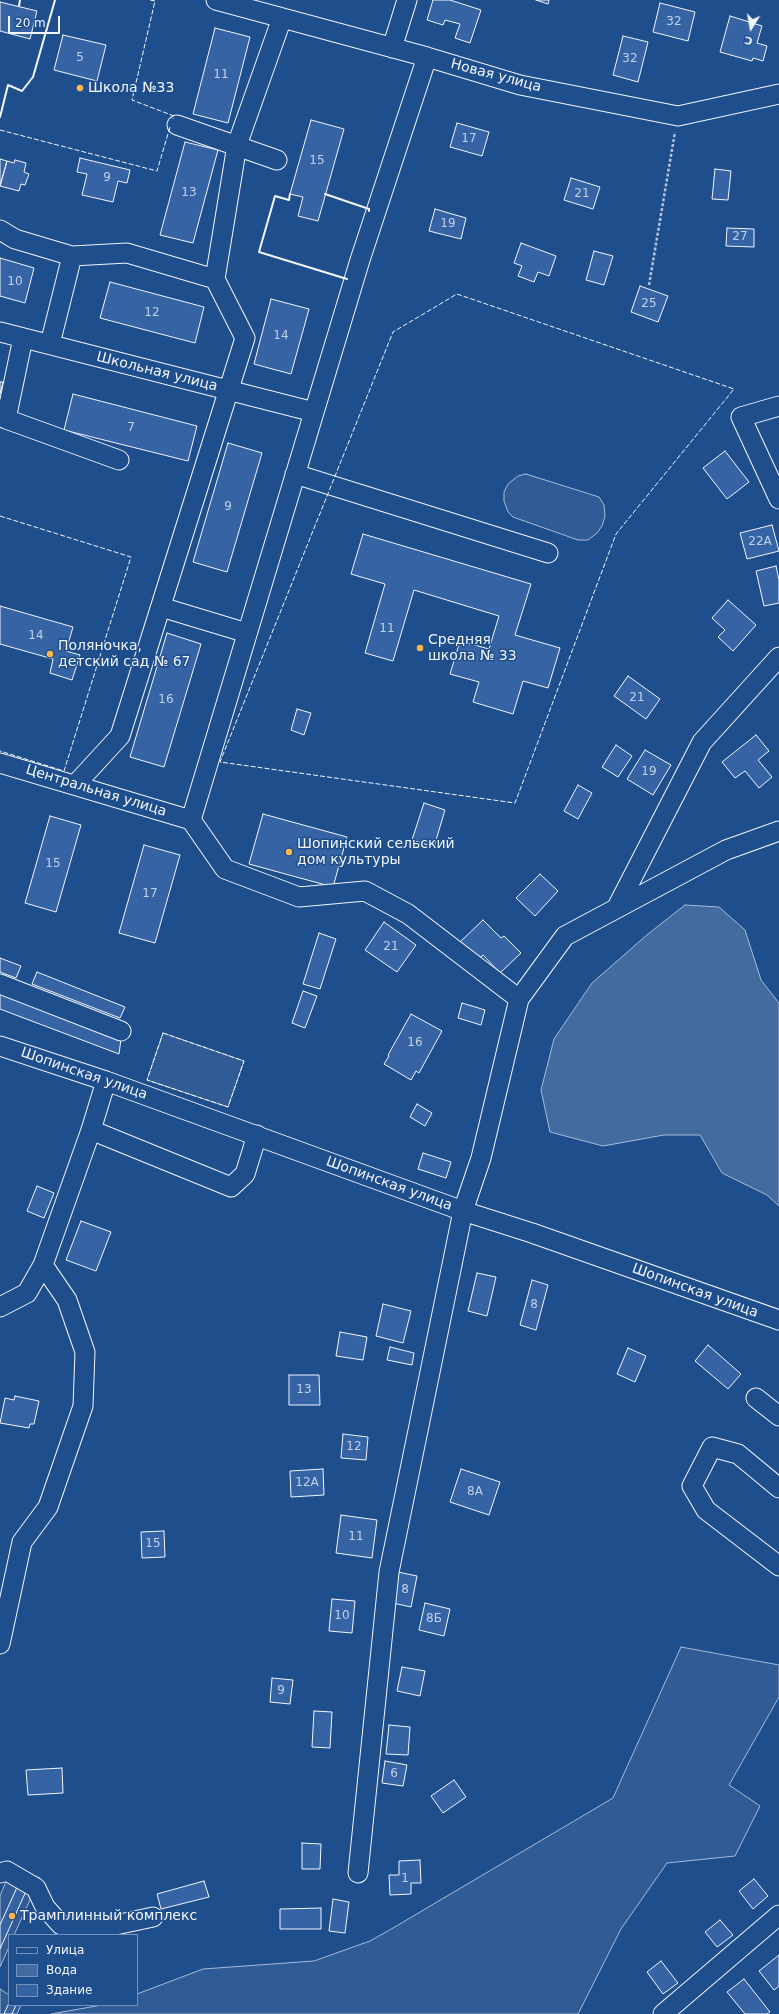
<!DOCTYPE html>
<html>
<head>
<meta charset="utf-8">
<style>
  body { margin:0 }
  #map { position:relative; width:779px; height:2014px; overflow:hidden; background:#1f4e8c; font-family:"DejaVu Sans",sans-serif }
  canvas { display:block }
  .legend { position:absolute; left:8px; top:1934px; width:130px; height:72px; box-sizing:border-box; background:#1f4e8c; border:1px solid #7391ba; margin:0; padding:5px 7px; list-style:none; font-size:12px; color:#f2f6ff }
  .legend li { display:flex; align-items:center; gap:8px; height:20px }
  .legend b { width:20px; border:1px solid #7391ba }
  .north { position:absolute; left:731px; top:8px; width:40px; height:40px; -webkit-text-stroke:3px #1f4e8c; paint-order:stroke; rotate:191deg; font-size:11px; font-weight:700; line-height:16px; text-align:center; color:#f2f6ff }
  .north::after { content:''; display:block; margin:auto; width:14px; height:18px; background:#f2f6ff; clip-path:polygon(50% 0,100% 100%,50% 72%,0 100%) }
  .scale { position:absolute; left:8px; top:16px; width:52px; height:18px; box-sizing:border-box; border:2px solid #f2f6ff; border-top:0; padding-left:5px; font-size:12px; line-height:14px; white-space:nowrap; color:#f2f6ff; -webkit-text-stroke:3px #1f4e8c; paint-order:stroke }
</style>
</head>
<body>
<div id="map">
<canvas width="779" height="2014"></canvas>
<ul class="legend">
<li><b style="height:5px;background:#1f4e8c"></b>Улица</li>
<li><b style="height:11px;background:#446ba0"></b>Вода</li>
<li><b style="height:11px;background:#3563a3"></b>Здание</li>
</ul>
<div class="north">С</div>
<div class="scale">20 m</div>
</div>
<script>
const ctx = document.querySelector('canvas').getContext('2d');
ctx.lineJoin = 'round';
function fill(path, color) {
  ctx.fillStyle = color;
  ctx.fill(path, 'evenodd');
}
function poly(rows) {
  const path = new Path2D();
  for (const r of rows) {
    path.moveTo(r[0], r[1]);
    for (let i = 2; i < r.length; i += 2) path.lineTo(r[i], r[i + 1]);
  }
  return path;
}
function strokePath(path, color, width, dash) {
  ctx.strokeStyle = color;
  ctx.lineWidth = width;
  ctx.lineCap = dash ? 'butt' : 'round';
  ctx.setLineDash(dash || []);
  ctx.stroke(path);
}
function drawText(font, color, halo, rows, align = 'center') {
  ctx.font = font + ' "DejaVu Sans",sans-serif';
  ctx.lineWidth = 3;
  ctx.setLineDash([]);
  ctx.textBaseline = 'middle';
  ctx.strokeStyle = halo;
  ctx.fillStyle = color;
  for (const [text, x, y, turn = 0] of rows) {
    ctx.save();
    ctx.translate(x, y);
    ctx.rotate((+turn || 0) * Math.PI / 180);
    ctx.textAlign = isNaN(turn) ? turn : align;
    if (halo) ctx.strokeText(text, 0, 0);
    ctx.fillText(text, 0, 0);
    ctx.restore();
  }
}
const built = poly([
  [526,474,599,497,604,505,605,516,602,526,597,533,588,540,578,540,513,517,508,512,504,501,504,492,508,484,518,476,526,474],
  [163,1033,244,1061,228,1107,147,1080,163,1033],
  [681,1647,779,1665,779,1697,729,1785,760,1806,735,1856,667,1863,621,1929,578,2014,51,2014,102,2005,137,2005,137,1994,203,1969,314,1961,370,1941,393,1928,613,1798,681,1647],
  [12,1867,40,1878,14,1935,9,1935,9,1947,0,1967,0,1896,12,1867],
  [0,1989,9,1995,9,2005,21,2005,17,2014,0,2014,0,1989]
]);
fill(built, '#305b95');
strokePath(built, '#a8bbd7', 1);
const water = poly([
  [685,905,719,907,745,930,761,980,779,1003,779,1206,767,1195,722,1173,700,1135,664,1135,603,1146,550,1132,541,1090,554,1039,592,983,648,934,685,905]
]);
fill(water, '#446ba0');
strokePath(water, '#a8bbd7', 1);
const building = poly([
  [433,0,450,0,481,10,470,43,455,38,460,24,445,20,443,25,427,20,433,0],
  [536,0,549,0,548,4,536,0],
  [0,2,37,11,30,39,0,31,0,2],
  [660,3,695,12,688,41,653,32,660,3],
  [730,16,762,26,757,43,767,46,763,61,753,58,752,61,720,52,730,16],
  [215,28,250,37,228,123,193,114,215,28],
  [63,35,106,45,97,81,54,70,63,35],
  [623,36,648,42,638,82,613,75,623,36],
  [311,120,344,129,318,221,298,216,303,197,290,194,311,120],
  [457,123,489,132,482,156,450,147,457,123],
  [185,142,218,150,193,243,160,235,185,142],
  [80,158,130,170,127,183,118,181,113,202,82,195,87,174,77,172,80,158],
  [0,159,7,161,0,186,0,159],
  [15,160,26,163,24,172,29,174,25,185,21,184,19,191,0,186,7,161,14,163,15,160],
  [715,169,731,171,728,200,712,199,715,169],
  [571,178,600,187,593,209,564,200,571,178],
  [435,209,466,218,461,239,429,231,435,209],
  [727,228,754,229,754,247,726,246,727,228],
  [521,243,556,256,549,276,538,272,534,282,518,276,522,266,514,263,521,243],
  [594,251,613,256,604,285,586,280,594,251],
  [0,258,34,268,25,303,0,296,0,258],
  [110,282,204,307,195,343,100,318,110,282],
  [640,286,668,296,658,322,631,312,640,286],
  [271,299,309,309,291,374,254,364,271,299],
  [0,382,3,382,0,394,0,382],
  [73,394,197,426,188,461,64,430,73,394],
  [228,443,262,453,227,572,193,562,228,443],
  [725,451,749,482,727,499,703,468,725,451],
  [772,525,779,551,747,559,740,533,772,525],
  [363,534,531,584,515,635,560,648,548,688,523,681,513,714,473,702,479,682,450,674,460,641,489,649,499,616,414,590,393,661,365,653,385,584,351,574,363,534],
  [776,566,779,580,779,603,764,606,756,571,776,566],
  [728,600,756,625,733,651,718,637,725,630,712,618,728,600],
  [0,606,73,627,66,651,80,655,72,680,50,673,53,659,0,644,0,606],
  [167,633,201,644,164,767,130,757,167,633],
  [628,676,660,699,646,719,614,696,628,676],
  [297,709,311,713,304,735,291,730,297,709],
  [756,735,769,751,758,760,772,777,759,788,745,771,735,778,722,762,756,735],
  [616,745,632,756,618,777,602,767,616,745],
  [645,750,671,765,653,795,627,779,645,750],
  [578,785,592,793,578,819,564,811,578,785],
  [424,803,445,810,434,847,412,840,424,803],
  [263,814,347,837,333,887,249,864,263,814],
  [50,816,81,825,56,912,25,903,50,816],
  [144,845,180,855,155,943,119,933,144,845],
  [540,874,558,891,535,916,516,898,540,874],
  [483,920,501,938,504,936,521,953,500,973,483,955,476,962,458,944,483,920],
  [384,922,416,945,397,972,365,950,384,922],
  [319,933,336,939,320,989,303,984,319,933],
  [0,958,21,966,16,978,0,972,0,958],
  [37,972,125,1007,120,1018,32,984,37,972],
  [303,991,317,996,305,1028,292,1023,303,991],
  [0,993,121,1039,119,1054,0,1009,0,993],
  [462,1003,485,1010,481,1025,458,1018,462,1003],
  [411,1014,442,1031,419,1073,416,1071,411,1080,384,1064,389,1056,388,1055,411,1014],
  [417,1104,432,1113,425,1126,410,1117,417,1104],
  [423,1153,451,1162,446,1178,418,1169,423,1153],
  [37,1186,54,1193,44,1218,27,1211,37,1186],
  [81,1221,111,1232,96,1271,66,1260,81,1221],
  [477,1273,496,1277,487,1316,468,1311,477,1273],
  [532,1280,548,1285,536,1330,520,1325,532,1280],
  [383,1304,411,1311,403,1343,376,1336,383,1304],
  [340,1332,367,1337,363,1360,336,1356,340,1332],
  [708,1345,741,1374,728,1389,695,1361,708,1345],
  [390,1347,414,1353,412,1365,387,1360,390,1347],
  [628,1348,646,1356,635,1382,617,1374,628,1348],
  [289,1375,319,1375,320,1405,289,1405,289,1375],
  [15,1396,39,1401,34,1424,30,1424,29,1428,0,1423,5,1398,14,1400,15,1396],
  [343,1434,368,1437,366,1460,341,1458,343,1434],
  [323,1469,324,1495,291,1497,290,1471,323,1469],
  [461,1469,500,1482,489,1515,450,1502,461,1469],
  [341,1515,377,1520,372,1558,336,1553,341,1515],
  [164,1531,165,1557,142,1558,141,1532,164,1531],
  [398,1572,417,1576,411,1607,393,1603,398,1572],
  [332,1599,355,1601,352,1633,329,1631,332,1599],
  [425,1603,450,1609,444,1636,419,1630,425,1603],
  [402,1667,425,1671,420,1696,397,1691,402,1667],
  [272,1678,293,1680,290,1704,270,1702,272,1678],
  [314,1711,332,1712,330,1748,312,1747,314,1711],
  [389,1725,410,1727,408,1755,386,1754,389,1725],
  [385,1761,407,1765,403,1786,382,1783,385,1761],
  [62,1768,63,1793,28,1795,26,1770,62,1768],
  [454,1780,466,1797,443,1813,431,1796,454,1780],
  [302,1843,321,1844,320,1869,302,1869,302,1843],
  [420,1860,421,1883,411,1883,411,1894,390,1895,389,1875,399,1875,399,1861,420,1860],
  [754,1879,768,1896,753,1909,739,1891,754,1879],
  [204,1881,209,1897,161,1909,157,1894,204,1881],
  [18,1885,27,1889,0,1949,0,1925,18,1885],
  [333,1899,349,1902,345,1933,329,1931,333,1899],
  [321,1908,321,1929,280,1929,280,1909,321,1908],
  [720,1920,733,1935,717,1947,705,1932,720,1920],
  [779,1955,779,1986,774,1990,759,1971,779,1955],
  [661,1961,678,1983,663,1994,647,1972,661,1961],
  [744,1979,770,2012,767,2014,745,2014,727,1992,744,1979],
  [9,2003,9,2005,16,2005,12,2014,4,2014,9,2003]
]);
fill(building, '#3563a3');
strokePath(building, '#f2f6ff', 1);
const minor = poly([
  [216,0,427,57,520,85,678,116,779,94],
  [392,48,407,0],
  [177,125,277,160],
  [0,230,15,239,72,256,127,253,215,279],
  [0,332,314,412],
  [23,338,6,419,119,460],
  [50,344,72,256],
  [779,406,741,417,779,499],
  [295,474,548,553],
  [161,607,247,633],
  [0,763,191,820],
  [75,785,120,736,245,338,215,279,237,145,282,18],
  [191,820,360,260,427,57],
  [191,820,225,869,299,897,365,891,408,914,519,999],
  [616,909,702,742,779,657],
  [0,984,121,1031],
  [0,1046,106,1081,463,1211,532,1233,779,1320],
  [91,1130,231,1187,245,1174,257,1135],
  [0,1307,27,1293,43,1265],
  [756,1398,779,1416],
  [779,1488,738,1454,712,1447,692,1486,706,1510,779,1566],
  [0,1644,22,1542,48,1507,83,1406,85,1352,67,1300,43,1265,91,1130,106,1081],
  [0,1873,7,1871,36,1888,45,1907,61,1925,92,1930,153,1917],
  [358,1873,389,1572,463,1211,481,1158,519,999,565,936,726,850,779,831],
  [663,2014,779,1915]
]);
strokePath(minor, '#f2f6ff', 21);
strokePath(poly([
  [649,285,675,132]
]), '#b3c4dc', 2.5, [3, 2]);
strokePath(minor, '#1f4e8c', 19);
strokePath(poly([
  [150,0,155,1,132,100,174,116,173,119],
  [0,117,8,85,22,91,33,77,55,0],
  [0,130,157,171,170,127],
  [457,294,734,389,616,534,515,803,220,762,393,332,457,294],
  [0,516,131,557,64,771,0,751],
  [163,1033,244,1061,228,1107,147,1080,163,1033]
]), '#f2f6ff', 1, [5, 2]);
strokePath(poly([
  [19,6,20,0],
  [0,117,8,85,22,91,33,77,55,0],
  [290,194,289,200,275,196,259,252,347,279],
  [325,194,369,209,369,211]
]), '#f2f6ff', 2);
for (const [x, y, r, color] of [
  [80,88,4,"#ffb74d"],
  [420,648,4,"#ffb74d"],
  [50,654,4,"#ffb74d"],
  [289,852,4,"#ffb74d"],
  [12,1916,4,"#ffb74d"]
]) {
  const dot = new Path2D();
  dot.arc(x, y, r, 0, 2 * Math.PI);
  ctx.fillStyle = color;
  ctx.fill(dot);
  strokePath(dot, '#1f4e8c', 1.5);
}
drawText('12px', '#c3d1e8', null, [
  ["32",674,22],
  ["5",80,58],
  ["32",630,59],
  ["11",221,75],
  ["17",469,139],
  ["15",317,161],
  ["9",107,178],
  ["13",189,193],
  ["21",582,194],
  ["19",448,224],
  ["27",740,237],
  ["10",15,282],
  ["25",649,304],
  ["12",152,313],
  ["14",281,336],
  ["7",131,428],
  ["9",228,507],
  ["22А",760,542],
  ["11",387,629],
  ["14",36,636],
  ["21",637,698],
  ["16",166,700],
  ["19",649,772],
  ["15",53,864],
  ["17",150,894],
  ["21",391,947],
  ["16",415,1043],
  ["8",534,1305],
  ["13",304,1390],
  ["12",354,1447],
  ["12А",307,1483],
  ["8А",475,1492],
  ["11",356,1537],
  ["15",153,1544],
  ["8",405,1590],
  ["10",342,1616],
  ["8Б",434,1619],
  ["9",281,1691],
  ["6",394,1774],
  ["1",405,1879]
]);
drawText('14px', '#f2f6ff', '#1f4e8c', [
  ["Новая улица",496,76,15],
  ["Школьная улица",157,372,14],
  ["Центральная улица",96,791,17],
  ["Шопинская улица",84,1074,19],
  ["Шопинская улица",389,1184,20],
  ["Шопинская улица",695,1291,20]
]);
drawText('14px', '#f2f6ff', '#1f4e8c', [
  ["Школа №33",88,88],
  ["Средняя",428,640],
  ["школа № 33",428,656],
  ["Поляночка,",58,646],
  ["детский сад № 67",58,662],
  ["Шопинский сельский",297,844],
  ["дом культуры",297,860],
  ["Трамплинный комплекс",20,1916]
], 'left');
</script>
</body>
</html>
